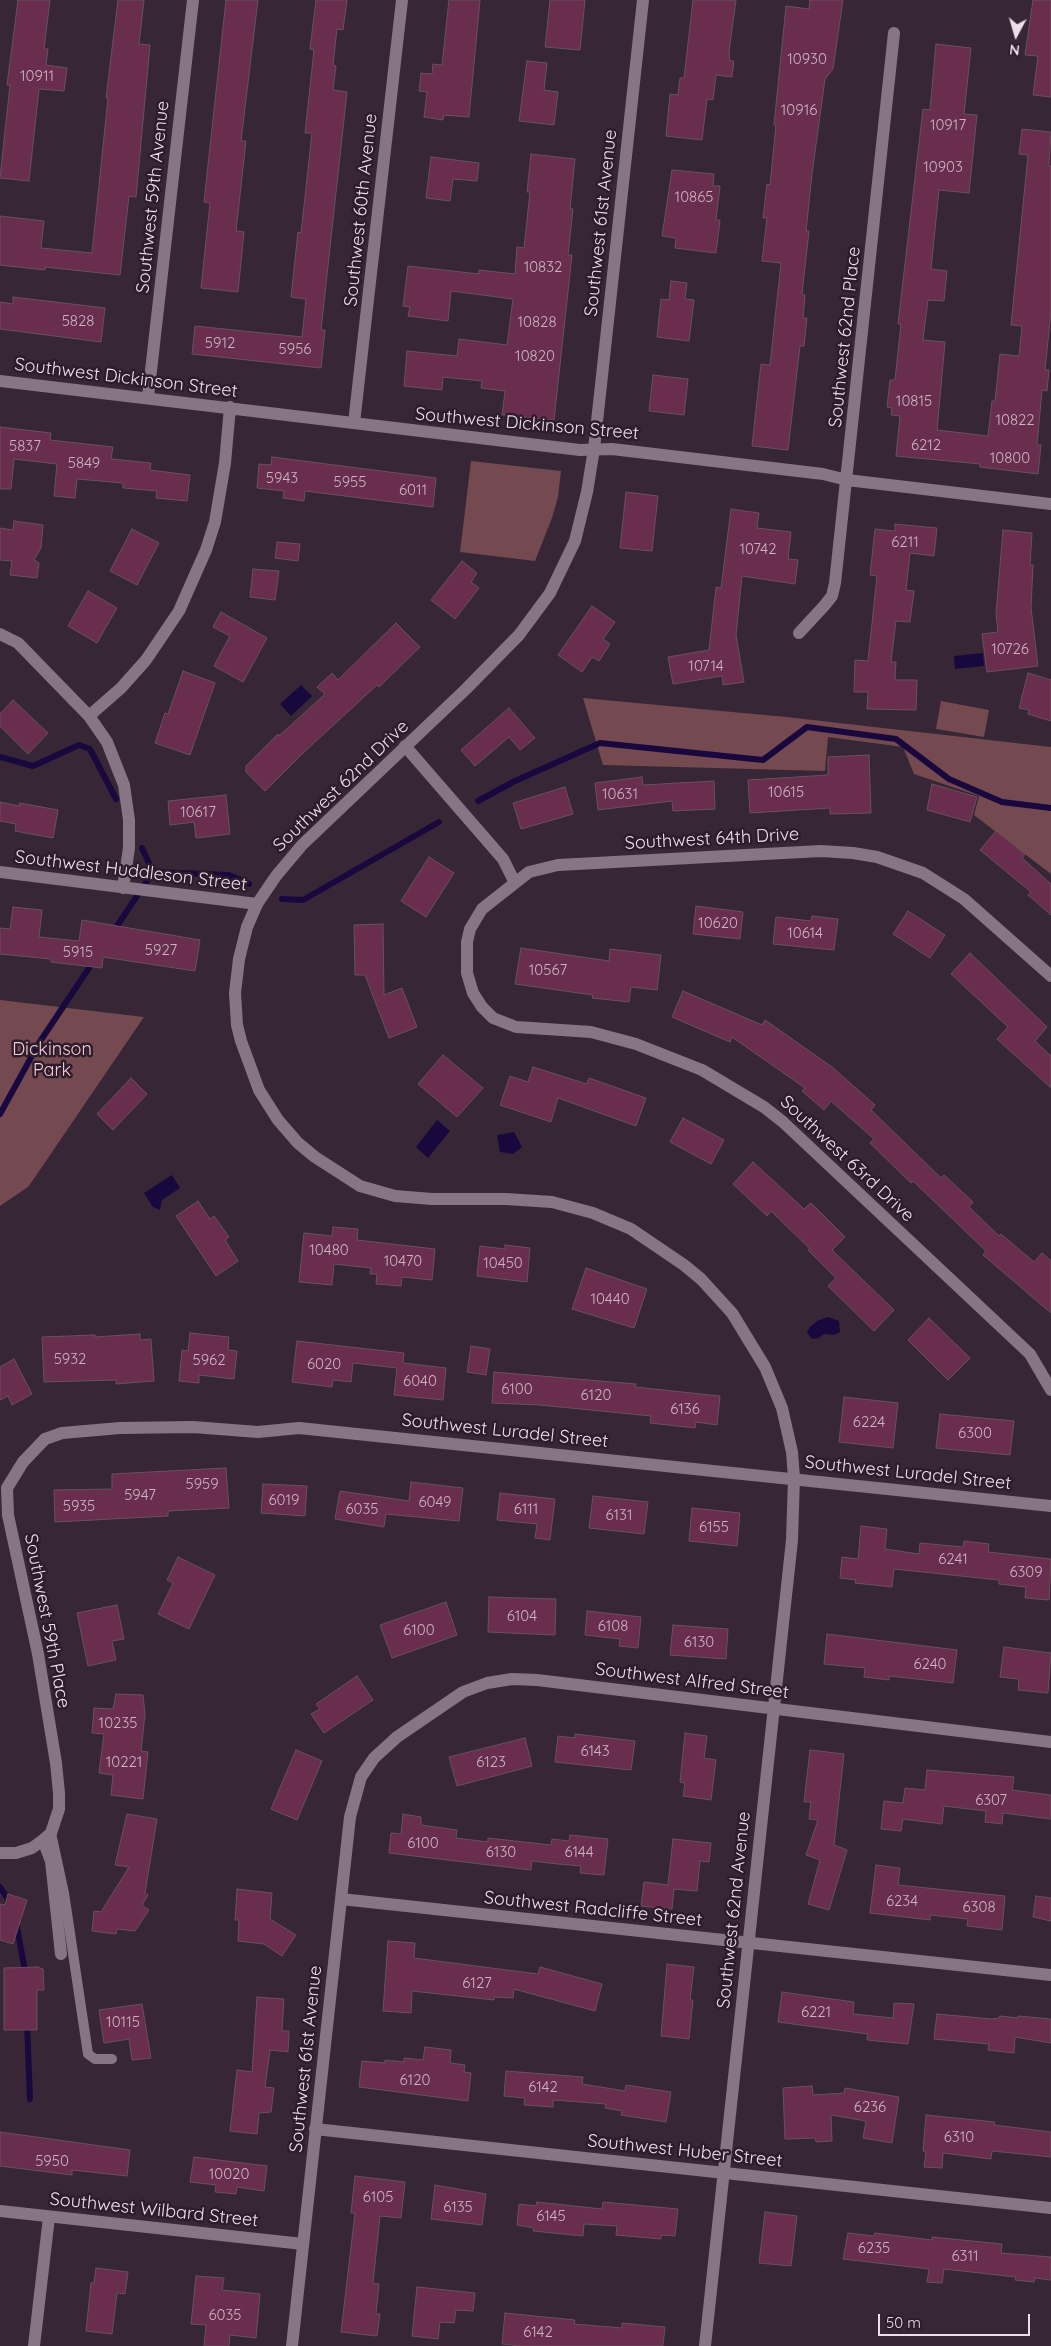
<!DOCTYPE html>
<html>
<head>
<meta charset="utf-8">
<style>
  body { margin:0 }
  #map { position:relative; width:1051px; height:2346px; overflow:hidden; background:#372736; font-family:Quicksand,sans-serif }
  canvas { display:block }
  .north { position:absolute; left:991px; top:10px; width:50px; height:50px; -webkit-text-stroke:4px #2d1d2c; paint-order:stroke; rotate:186deg; font-size:14px; font-weight:700; line-height:20px; text-align:center; color:#ebe0ea }
  .north::after { content:''; display:block; margin:auto; width:18px; height:22px; background:#ebe0ea; clip-path:polygon(50% 0,100% 100%,50% 72%,0 100%) }
  .scale { position:absolute; left:878px; top:2314px; width:152px; height:22px; box-sizing:border-box; border:2px solid #ebe0ea; border-top:0; padding-left:6px; font-size:15px; line-height:18px; white-space:nowrap; color:#ebe0ea; -webkit-text-stroke:4px #2d1d2c; paint-order:stroke }
</style>
</head>
<body>
<div id="map">
<canvas width="1051" height="2346"></canvas>
<div class="north">N</div>
<div class="scale">50 m</div>
</div>
<script>
const ctx = document.querySelector('canvas').getContext('2d');
ctx.lineJoin = 'round';
function fill(path, color) {
  ctx.fillStyle = color;
  ctx.fill(path, 'evenodd');
}
function poly(rows) {
  const path = new Path2D();
  for (const r of rows) {
    path.moveTo(r[0], r[1]);
    for (let i = 2; i < r.length; i += 2) path.lineTo(r[i], r[i + 1]);
  }
  return path;
}
function strokePath(path, color, width, dash) {
  ctx.strokeStyle = color;
  ctx.lineWidth = width;
  ctx.lineCap = dash ? 'butt' : 'round';
  ctx.setLineDash(dash || []);
  ctx.stroke(path);
}
function drawText(font, color, halo, rows, align = 'center') {
  ctx.font = font + ' Quicksand,sans-serif';
  ctx.lineWidth = 5;
  ctx.setLineDash([]);
  ctx.textBaseline = 'middle';
  ctx.strokeStyle = halo;
  ctx.fillStyle = color;
  for (const [text, x, y, turn = 0] of rows) {
    ctx.save();
    ctx.translate(x, y);
    ctx.rotate((+turn || 0) * Math.PI / 180);
    ctx.textAlign = isNaN(turn) ? turn : align;
    if (halo) ctx.strokeText(text, 0, 0);
    ctx.fillText(text, 0, 0);
    ctx.restore();
  }
}
fill(poly([
  [471,461,561,471,558,497,552,518,535,561,460,552],
  [583,698,786,717,1051,747,1051,874,974,815,979,796,914,774,903,747,828,737,825,771,603,765],
  [941,701,989,710,984,737,936,729],
  [0,1000,144,1017,33,1180,28,1187,0,1206]
]), '#744950');
fill(poly([
  [983,653,984,666,955,669,954,656],
  [301,685,312,696,291,716,280,704],
  [437,1120,450,1131,428,1158,416,1147],
  [514,1132,522,1147,513,1154,500,1152,497,1135],
  [172,1175,180,1188,162,1200,160,1210,153,1207,144,1193],
  [828,1317,839,1321,840,1332,834,1335,824,1334,819,1338,812,1339,807,1332,810,1327,817,1321]
]), '#19083e');
strokePath(poly([
  [0,757,33,766,79,745,90,749,116,799],
  [478,801,515,781,600,743,763,760,807,727,896,739,949,779,1002,802,1051,808],
  [142,848,153,872],
  [153,872,229,875,249,884],
  [282,899,303,900,439,822],
  [113,932,153,872],
  [0,1114,39,1043,95,959],
  [0,1887,12,1905],
  [16,1922,26,1976],
  [27,2023,30,2099]
]), '#19083e', 6);
const building = poly([
  [18,0,50,0,44,49,48,49,46,65,67,68,64,91,39,89,29,181,0,178,10,85,7,85,18,0],
  [118,0,144,0,139,44,150,45,136,197,129,196,120,275,45,267,45,270,0,265,0,216,44,221,41,248,92,253,108,98,106,98,118,0],
  [226,0,258,0,241,141,246,141,236,231,244,232,238,292,201,288,210,203,204,202,226,0],
  [316,0,347,0,343,30,337,29,333,65,336,66,333,90,347,92,321,330,325,330,321,368,192,354,195,326,302,337,306,299,291,297,298,232,301,233,312,133,305,133,314,50,310,49,316,0],
  [449,0,480,0,469,117,444,115,443,120,424,117,427,92,419,91,421,73,432,74,433,64,442,65,449,0],
  [550,0,585,0,580,50,545,47,550,0],
  [693,0,736,0,729,52,730,61,734,61,732,77,716,75,713,100,707,99,702,140,666,136,670,94,678,95,680,78,684,78,693,0],
  [810,0,843,0,833,69,825,79,812,174,806,231,809,231,802,294,805,295,803,318,807,318,804,346,800,346,788,450,752,446,761,364,770,365,781,263,762,261,767,218,763,218,767,184,770,185,776,125,774,125,786,6,809,9,810,0],
  [1033,0,1051,0,1051,97,1033,95,1038,56,1025,55,1033,0],
  [936,44,971,48,964,114,977,115,969,193,939,190,931,269,947,271,944,301,928,300,923,340,945,342,937,430,988,436,992,401,995,401,1000,354,1019,356,1022,326,1011,325,1028,155,1019,154,1022,129,1051,132,1049,166,1051,166,1051,311,1045,370,1049,370,1047,391,1042,390,1037,445,1041,445,1038,474,980,467,980,464,896,456,900,416,891,415,892,408,887,407,890,380,895,380,901,324,898,324,923,109,930,110,936,44],
  [527,61,547,63,544,90,558,92,554,125,519,121,527,61],
  [531,154,575,159,570,209,573,209,568,255,572,255,554,420,502,415,505,391,481,388,482,381,443,377,442,390,404,386,407,351,457,356,459,339,507,345,513,299,451,291,448,321,408,316,410,307,403,306,408,266,479,274,479,270,515,274,517,247,524,248,530,192,527,192,531,154],
  [431,157,479,163,477,181,453,179,450,201,426,198,431,157],
  [672,170,714,174,713,186,720,186,716,220,720,220,716,253,675,248,676,238,662,236,672,170],
  [671,281,687,283,685,299,694,300,689,341,657,337,661,299,669,300,671,281],
  [13,297,105,308,101,342,0,329,0,302,13,304,13,297],
  [653,375,688,379,684,415,649,411,653,375],
  [0,427,51,433,50,440,113,447,111,459,151,463,150,470,190,475,187,501,156,498,157,491,123,488,123,483,77,479,75,498,54,496,57,464,14,459,11,489,0,489,0,427],
  [272,457,436,478,433,507,305,491,304,501,283,498,284,491,257,488,259,464,271,465,272,457],
  [626,492,658,496,652,551,620,548,626,492],
  [731,509,759,513,757,528,791,532,788,559,798,560,795,584,742,576,736,635,744,682,723,685,722,676,673,684,668,657,709,650,716,587,721,588,731,509],
  [14,521,43,525,41,548,34,560,39,563,37,578,10,575,12,561,0,560,0,528,13,530,14,521],
  [895,524,937,528,934,556,910,553,906,590,914,591,910,622,896,621,891,662,896,662,895,680,917,680,916,710,867,709,868,692,854,692,855,660,868,661,877,576,870,575,875,529,895,531,895,524],
  [132,529,159,543,137,585,110,571,132,529],
  [1003,530,1032,533,1030,565,1033,565,1031,608,1038,666,987,672,982,634,998,632,996,614,1003,530],
  [277,542,300,544,298,561,275,558,277,542],
  [462,561,477,573,471,582,479,588,455,619,431,600,462,561],
  [253,569,279,571,275,600,250,597,253,569],
  [88,591,117,608,97,643,68,626,88,591],
  [592,606,615,622,603,639,610,644,599,661,592,657,582,672,558,655,592,606],
  [221,612,267,638,243,682,214,666,230,636,213,627,221,612],
  [396,623,420,647,379,687,377,685,303,753,265,791,246,772,246,766,278,734,279,736,325,694,317,687,332,673,338,680,396,623],
  [183,671,215,683,190,755,155,743,165,713,168,714,183,671],
  [1028,673,1051,680,1051,721,1028,714,1029,710,1019,708,1028,673],
  [13,700,48,733,28,754,0,726,0,714,13,700],
  [509,708,535,738,520,750,509,737,475,766,461,750,509,708],
  [869,755,871,813,830,814,830,808,750,813,748,780,828,775,828,757,869,755],
  [642,777,643,785,714,781,715,809,673,811,672,801,598,810,595,783,642,777],
  [932,784,977,797,970,822,927,810,932,784],
  [565,787,573,814,521,829,513,803,565,787],
  [226,795,230,834,196,838,194,822,170,825,168,801,226,795],
  [0,802,19,806,20,803,58,810,53,838,15,831,16,824,0,821,0,802],
  [996,831,1025,854,1022,858,1051,884,1051,915,1028,895,1031,892,980,850,996,831],
  [429,857,454,873,426,917,401,901,429,857],
  [696,906,743,912,740,939,693,934,696,906],
  [13,907,42,910,39,937,79,941,82,920,200,940,195,971,103,957,102,968,51,962,51,959,0,954,0,928,10,929,13,907],
  [908,911,945,935,930,958,893,934,908,911],
  [812,916,838,919,834,950,773,944,776,917,811,921,812,916],
  [383,924,384,995,402,988,417,1027,389,1038,365,975,355,975,354,925,383,924],
  [521,948,609,961,610,949,661,955,657,990,631,987,629,1002,592,998,593,995,515,984,521,948],
  [970,953,1047,1027,1035,1041,1051,1056,1051,1088,997,1039,1008,1027,951,974,970,953],
  [683,991,762,1025,765,1020,832,1067,875,1105,871,1110,941,1178,944,1175,973,1202,969,1207,999,1236,1001,1234,1034,1262,1042,1253,1051,1261,1051,1313,983,1255,986,1251,913,1181,911,1183,870,1143,874,1139,831,1101,824,1110,802,1091,805,1088,732,1037,730,1042,672,1017,683,991],
  [443,1055,483,1088,457,1117,418,1084,443,1055],
  [533,1067,587,1084,589,1078,646,1098,636,1126,558,1098,551,1122,500,1105,510,1076,528,1082,533,1067],
  [131,1078,147,1094,113,1130,97,1114,131,1078],
  [683,1118,724,1140,711,1164,670,1142,683,1118],
  [753,1162,804,1209,811,1203,845,1237,832,1250,894,1310,874,1331,828,1286,836,1278,808,1250,810,1249,771,1211,767,1216,733,1184,753,1162],
  [198,1201,210,1219,214,1216,229,1237,225,1240,238,1261,216,1276,176,1216,198,1201],
  [333,1227,358,1229,357,1240,435,1249,432,1280,402,1277,401,1286,376,1284,377,1274,370,1274,371,1268,334,1264,332,1285,299,1282,304,1233,332,1236,333,1227],
  [505,1245,530,1248,527,1282,477,1276,480,1246,505,1249,505,1245],
  [586,1268,647,1289,634,1328,572,1309,586,1268],
  [929,1318,970,1358,948,1380,908,1340,929,1318],
  [190,1333,229,1337,228,1350,237,1351,234,1379,199,1375,199,1383,179,1381,182,1350,188,1351,190,1333],
  [140,1334,140,1340,151,1339,154,1381,116,1384,116,1380,44,1382,42,1337,95,1335,95,1337,140,1334],
  [297,1341,404,1353,403,1363,446,1368,443,1400,394,1395,397,1368,353,1363,351,1382,333,1380,332,1387,292,1382,297,1341],
  [471,1346,490,1349,486,1375,467,1372,471,1346],
  [14,1359,32,1394,12,1405,8,1396,0,1400,0,1367,14,1359],
  [494,1372,636,1384,635,1387,720,1396,717,1425,696,1422,695,1428,650,1423,651,1416,540,1405,492,1403,494,1372],
  [844,1397,898,1403,893,1448,839,1442,844,1397],
  [940,1414,1014,1421,1010,1455,936,1448,940,1414],
  [226,1468,229,1508,168,1511,168,1516,55,1522,54,1490,112,1489,112,1474,226,1468],
  [411,1482,463,1488,459,1521,386,1514,384,1527,335,1519,340,1491,409,1501,411,1482],
  [263,1484,307,1486,305,1516,261,1513,263,1484],
  [500,1493,555,1499,550,1540,535,1538,537,1524,497,1520,500,1493],
  [593,1496,648,1502,644,1534,589,1528,593,1496],
  [692,1508,740,1513,737,1546,689,1541,692,1508],
  [861,1526,887,1529,885,1549,919,1554,920,1543,963,1547,964,1541,989,1544,988,1552,1051,1559,1049,1600,1025,1598,1026,1587,999,1584,999,1580,894,1569,892,1587,855,1583,856,1580,840,1578,842,1557,858,1559,861,1526],
  [178,1557,215,1575,189,1629,158,1614,173,1583,167,1580,178,1557],
  [489,1597,556,1599,555,1635,488,1632,489,1597],
  [446,1602,457,1635,392,1658,380,1625,446,1602],
  [117,1605,124,1639,112,1641,116,1660,88,1666,77,1613,117,1605],
  [587,1611,641,1617,638,1648,619,1646,620,1639,585,1635,587,1611],
  [673,1625,728,1629,726,1659,670,1655,673,1625],
  [827,1634,957,1650,953,1683,889,1676,889,1680,864,1677,865,1668,824,1664,827,1634],
  [1004,1647,1051,1653,1048,1693,1018,1690,1019,1679,1000,1677,1004,1647],
  [357,1676,373,1700,324,1733,311,1714,320,1709,316,1704,357,1676],
  [116,1694,143,1695,145,1714,141,1751,148,1752,143,1799,111,1795,113,1775,99,1773,104,1734,92,1733,94,1708,113,1709,116,1694],
  [685,1733,707,1736,704,1758,716,1760,711,1800,683,1796,685,1783,680,1782,685,1733],
  [575,1734,635,1741,631,1770,555,1762,558,1736,575,1738,575,1734],
  [525,1738,532,1766,457,1786,449,1757,525,1738],
  [296,1750,322,1761,297,1820,271,1809,296,1750],
  [810,1750,844,1754,834,1845,847,1850,829,1910,808,1904,820,1860,806,1855,818,1820,809,1819,811,1802,804,1802,810,1750],
  [927,1770,1014,1777,1012,1790,1051,1795,1051,1819,1003,1813,1002,1824,985,1822,986,1811,944,1806,942,1824,903,1819,901,1831,881,1829,884,1801,903,1803,905,1788,925,1790,927,1770],
  [127,1814,157,1819,145,1893,148,1895,142,1905,149,1910,135,1931,117,1929,116,1934,92,1931,94,1911,101,1912,129,1867,115,1865,127,1814],
  [403,1814,421,1817,421,1825,457,1830,456,1838,488,1842,488,1838,551,1845,552,1839,569,1841,570,1835,608,1839,604,1875,580,1873,581,1866,558,1864,532,1861,531,1870,389,1853,391,1833,401,1834,403,1814],
  [673,1839,711,1843,709,1862,700,1861,697,1891,674,1889,672,1909,641,1906,644,1882,668,1885,673,1839],
  [876,1865,900,1868,898,1885,1005,1896,1002,1930,967,1926,968,1919,930,1915,930,1920,870,1913,876,1865],
  [237,1889,272,1893,270,1919,296,1935,282,1956,264,1944,238,1941,239,1920,235,1920,237,1889],
  [8,1894,27,1900,13,1944,0,1940,0,1904,5,1905,8,1894],
  [1036,1896,1051,1898,1051,1921,1033,1917,1036,1896],
  [388,1941,415,1943,414,1958,538,1974,540,1967,602,1984,595,2011,514,1989,513,1998,494,1997,494,2000,412,1991,411,2013,383,2011,388,1941],
  [667,1964,694,1967,690,2000,693,2000,689,2039,661,2036,667,1964],
  [37,1967,43,1969,44,1990,37,1990,37,2030,4,2030,4,1968,37,1967],
  [782,1992,854,2002,853,2014,893,2018,894,2003,914,2004,908,2044,867,2040,868,2034,778,2022,782,1992],
  [257,1997,284,1999,282,2031,289,2031,288,2052,270,2050,265,2087,274,2088,271,2112,259,2113,257,2134,230,2131,237,2070,252,2072,257,1997],
  [142,2004,151,2058,132,2060,129,2039,104,2043,99,2010,142,2004],
  [937,2014,992,2019,999,2018,1000,2016,1018,2018,1018,2016,1051,2019,1051,2043,1015,2037,1014,2053,988,2050,989,2044,934,2039,937,2014],
  [425,2047,451,2050,450,2063,465,2065,464,2072,471,2073,468,2101,359,2087,362,2061,385,2063,385,2060,404,2062,404,2058,423,2060,425,2047],
  [506,2071,583,2077,582,2084,625,2091,626,2085,671,2092,666,2122,621,2115,622,2111,605,2108,606,2104,553,2100,553,2107,524,2105,525,2098,504,2096,506,2071],
  [812,2086,813,2095,844,2093,845,2088,899,2097,892,2143,863,2138,866,2121,831,2115,832,2141,816,2142,815,2138,785,2139,783,2088,812,2086],
  [926,2115,995,2122,994,2125,1051,2132,1051,2157,992,2151,991,2159,943,2153,942,2168,924,2167,926,2152,923,2151,926,2115],
  [0,2132,130,2150,127,2176,72,2170,72,2175,0,2166,0,2132],
  [194,2157,267,2166,264,2191,237,2187,236,2194,215,2192,216,2185,190,2182,194,2157],
  [355,2176,405,2182,401,2218,380,2216,373,2283,379,2284,376,2314,380,2314,377,2336,341,2332,355,2213,351,2213,355,2176],
  [435,2185,486,2194,482,2225,431,2219,435,2185],
  [537,2202,602,2209,603,2202,678,2209,675,2236,661,2235,661,2239,616,2235,617,2226,584,2224,583,2236,533,2231,534,2228,517,2225,519,2204,536,2206,537,2202],
  [765,2212,797,2216,791,2266,759,2263,765,2212],
  [848,2233,874,2236,875,2233,932,2240,932,2237,1002,2244,1001,2253,1051,2257,1051,2280,1035,2278,1034,2282,1015,2280,1016,2277,944,2269,942,2283,927,2282,929,2269,843,2259,848,2233],
  [96,2268,128,2272,125,2294,117,2293,112,2334,86,2331,91,2283,94,2283,96,2268],
  [196,2276,224,2278,222,2290,260,2294,256,2338,230,2335,229,2346,204,2346,206,2325,191,2324,196,2276],
  [417,2287,475,2293,473,2311,456,2310,454,2323,440,2322,438,2339,412,2336,417,2287],
  [505,2313,575,2320,574,2324,622,2328,622,2323,665,2327,663,2346,520,2346,502,2344,505,2313]
]);
fill(building, '#692d4e');
strokePath(building, '#68515c', 1);
strokePath(poly([
  [51,1833,64,1893,88,2054,95,2059,112,2059]
]), '#877485', 10);
strokePath(poly([
  [0,381,580,450,612,449,823,474,847,480,1051,504],
  [148,397,193,0],
  [354,423,402,0],
  [799,633,824,606,832,596,835,583,894,33],
  [0,634,18,643,89,716],
  [405,746,503,859,515,883,529,872,558,865,821,851,853,853,877,857,923,873,964,899,1051,976],
  [0,872,257,904],
  [515,883,482,909,470,929,467,942,467,973,473,993,482,1007,493,1018,516,1027,591,1032,636,1044,702,1070,764,1107,783,1122,1030,1354,1051,1390],
  [123,888,129,848,129,820,124,785,107,742,89,716,121,688,146,660,179,611,206,550,215,522,225,463,230,407],
  [43,1840,51,1861,61,1954],
  [0,1853,16,1853,32,1848,43,1840,51,1833,59,1809,59,1793,56,1763,38,1654,8,1515,7,1488,23,1462,45,1439,62,1433,120,1428,193,1427,258,1432,299,1428,1051,1506],
  [341,1899,1051,1975],
  [315,2129,1051,2208],
  [0,2211,303,2244],
  [34,2346,49,2217],
  [292,2346,350,1817,361,1777,374,1758,397,1737,463,1692,487,1683,512,1679,537,1680,1051,1742]
]), '#877485', 12);
strokePath(poly([
  [643,0,594,449,587,492,575,541,550,593,519,635,466,689,302,845,276,876,257,904,247,927,239,959,235,993,237,1025,241,1041,259,1090,278,1120,298,1143,315,1157,360,1186,395,1196,432,1199,506,1199,552,1202,593,1213,631,1229,684,1265,701,1279,732,1313,765,1367,782,1408,792,1452,794,1478,792,1540,705,2346]
]), '#877485', 12);
drawText('15px', '#cab3c3', null, [
  ["10930",807,59],
  ["10911",37,76],
  ["10916",799,110],
  ["10917",948,125],
  ["10903",943,167],
  ["10865",694,197],
  ["10832",543,267],
  ["5828",78,321],
  ["10828",537,322],
  ["5912",220,343],
  ["5956",295,349],
  ["10820",535,356],
  ["10815",914,401],
  ["10822",1015,420],
  ["6212",926,445],
  ["5837",25,446],
  ["10800",1010,458],
  ["5849",84,463],
  ["5943",282,478],
  ["5955",350,482],
  ["6011",413,490],
  ["6211",905,542],
  ["10742",758,549],
  ["10726",1010,649],
  ["10714",706,666],
  ["10615",786,792],
  ["10631",620,794],
  ["10617",198,812],
  ["10620",718,923],
  ["10614",805,933],
  ["5927",161,950],
  ["5915",78,952],
  ["10567",548,970],
  ["10480",329,1250],
  ["10470",403,1261],
  ["10450",503,1263],
  ["10440",610,1299],
  ["5932",70,1359],
  ["5962",209,1360],
  ["6020",324,1364],
  ["6040",420,1381],
  ["6100",517,1389],
  ["6120",596,1395],
  ["6136",685,1409],
  ["6224",869,1422],
  ["6300",975,1433],
  ["5959",202,1484],
  ["5947",140,1495],
  ["6019",284,1500],
  ["6049",435,1502],
  ["5935",79,1506],
  ["6035",362,1509],
  ["6111",526,1509],
  ["6131",619,1515],
  ["6155",714,1527],
  ["6241",953,1559],
  ["6309",1026,1572],
  ["6104",522,1616],
  ["6108",613,1626],
  ["6100",419,1630],
  ["6130",699,1642],
  ["6240",930,1664],
  ["10235",118,1723],
  ["6143",595,1751],
  ["10221",124,1762],
  ["6123",491,1762],
  ["6307",991,1800],
  ["6100",423,1843],
  ["6130",501,1852],
  ["6144",579,1852],
  ["6234",902,1901],
  ["6308",979,1907],
  ["6127",477,1983],
  ["6221",816,2012],
  ["10115",123,2022],
  ["6120",415,2080],
  ["6142",543,2087],
  ["6236",870,2107],
  ["6310",959,2137],
  ["5950",52,2161],
  ["10020",229,2174],
  ["6105",378,2197],
  ["6135",458,2207],
  ["6145",551,2216],
  ["6235",874,2248],
  ["6311",965,2256],
  ["6035",225,2315],
  ["6142",538,2332]
]);
drawText('18px', '#ebe0ea', '#2d1d2c', [
  ["Southwest 59th Avenue",153,197,-84],
  ["Southwest 60th Avenue",361,210,-84],
  ["Southwest 61st Avenue",601,223,-84],
  ["Southwest 62nd Place",845,337,-84],
  ["Southwest Dickinson Street",126,378,7],
  ["Southwest Dickinson Street",527,424,5],
  ["Southwest 62nd Drive",341,786,-44],
  ["Southwest 64th Drive",712,839,-3],
  ["Southwest Huddleson Street",131,871,7],
  ["Southwest 63rd Drive",847,1159,43],
  ["Southwest Luradel Street",505,1431,6],
  ["Southwest Luradel Street",908,1473,6],
  ["Southwest 59th Place",47,1621,79],
  ["Southwest Alfred Street",692,1681,7],
  ["Southwest Radcliffe Street",593,1909,6],
  ["Southwest 62nd Avenue",734,1910,-84],
  ["Southwest 61st Avenue",306,2059,-84],
  ["Southwest Huber Street",685,2151,6],
  ["Southwest Wilbard Street",154,2210,6]
]);
drawText('18px', '#f7cbd2', '#2d1d2c', [
  ["Dickinson",52,1050],
  ["Park",52,1071]
]);
</script>
</body>
</html>
